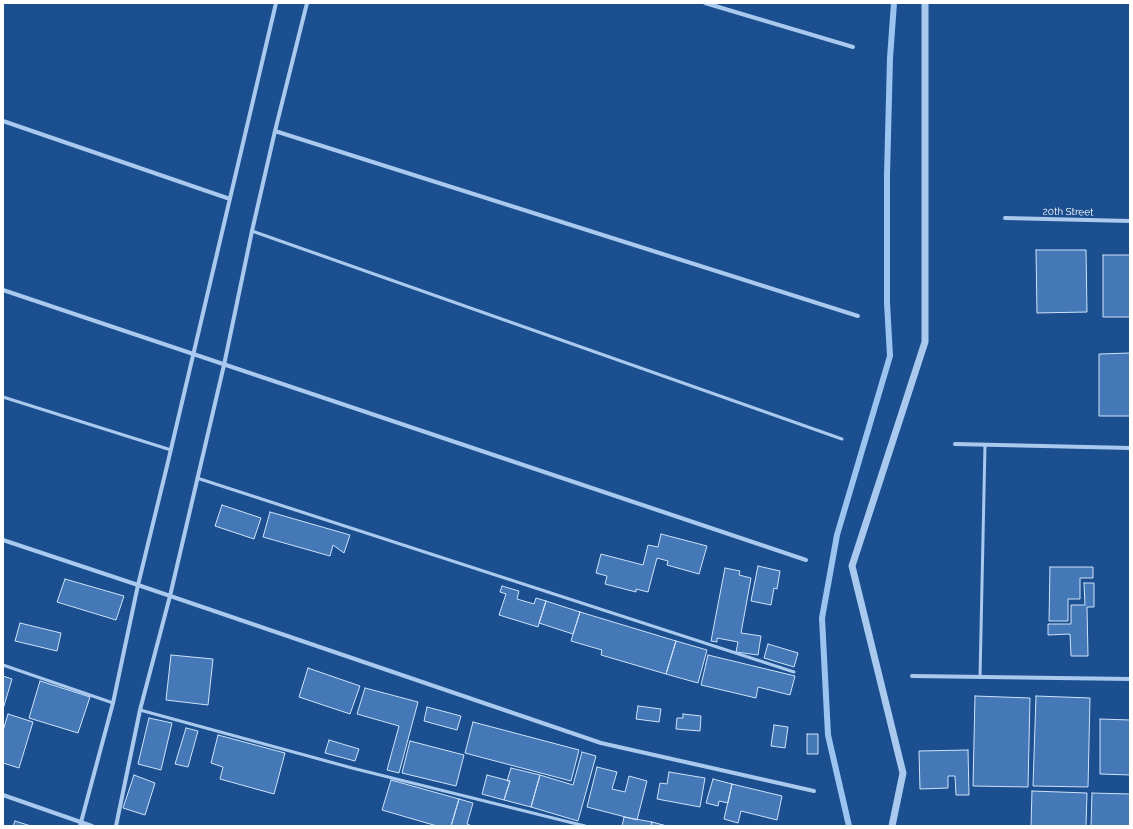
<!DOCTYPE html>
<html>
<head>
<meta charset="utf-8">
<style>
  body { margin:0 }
  #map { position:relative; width:1133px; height:829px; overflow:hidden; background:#1b4f8f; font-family:Raleway,sans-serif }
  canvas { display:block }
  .frame { position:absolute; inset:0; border:4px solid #fff; pointer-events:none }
</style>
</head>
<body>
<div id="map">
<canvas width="1133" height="829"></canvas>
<div class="frame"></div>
</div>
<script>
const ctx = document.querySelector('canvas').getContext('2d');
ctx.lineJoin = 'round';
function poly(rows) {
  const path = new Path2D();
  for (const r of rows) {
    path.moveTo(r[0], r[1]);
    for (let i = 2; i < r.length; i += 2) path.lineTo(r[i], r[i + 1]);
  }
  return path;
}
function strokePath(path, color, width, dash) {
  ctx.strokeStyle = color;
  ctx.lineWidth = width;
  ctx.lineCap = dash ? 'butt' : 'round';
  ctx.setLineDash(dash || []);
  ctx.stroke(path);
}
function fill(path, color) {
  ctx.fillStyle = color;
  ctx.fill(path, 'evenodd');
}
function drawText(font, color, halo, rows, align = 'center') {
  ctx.font = font + ' Raleway,sans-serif';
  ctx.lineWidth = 3;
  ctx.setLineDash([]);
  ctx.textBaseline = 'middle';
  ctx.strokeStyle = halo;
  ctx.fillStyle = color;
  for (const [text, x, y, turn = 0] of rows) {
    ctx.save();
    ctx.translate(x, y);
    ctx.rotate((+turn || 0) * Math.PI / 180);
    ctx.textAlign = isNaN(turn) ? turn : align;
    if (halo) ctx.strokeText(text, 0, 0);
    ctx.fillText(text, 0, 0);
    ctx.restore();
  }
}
strokePath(poly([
  [849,826,828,735,822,618,837,535,890,356,887,303,887,175,890,58,894,3]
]), '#9cc4f0', 6);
const building = poly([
  [1036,250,1086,250,1087,312,1037,313,1036,250],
  [1103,255,1130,255,1130,317,1103,317,1103,255],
  [1130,353,1130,416,1099,416,1099,354,1130,353],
  [222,505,261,518,254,539,215,526,222,505],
  [270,512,350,535,344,553,333,545,330,556,263,537,270,512],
  [661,534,707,546,699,574,667,565,668,561,657,558,648,592,636,589,636,592,605,584,607,576,596,573,601,554,643,565,648,545,658,547,661,534],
  [758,566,780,571,777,589,774,588,771,605,751,601,758,566],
  [1050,567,1093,567,1093,578,1080,578,1080,599,1068,599,1068,621,1049,621,1050,567],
  [725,568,740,571,739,575,751,578,741,633,761,636,758,655,736,652,738,642,717,638,717,642,711,641,725,568],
  [65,579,124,596,116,620,57,602,65,579],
  [1084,583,1094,583,1094,607,1087,607,1088,656,1071,656,1070,634,1048,635,1048,624,1071,624,1071,605,1085,605,1084,583],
  [502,586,519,591,517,599,534,604,536,598,546,601,538,627,499,615,506,594,500,592,502,586],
  [546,601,580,612,573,634,539,623,546,601],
  [580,612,676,641,666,674,601,655,602,650,571,641,580,612],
  [20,623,61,633,57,651,15,641,20,623],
  [676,641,707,650,698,683,666,674,676,641],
  [768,644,798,653,794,667,764,658,768,644],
  [171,655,213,659,208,705,166,700,171,655],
  [708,655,795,676,790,695,758,687,756,698,701,685,708,655],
  [308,668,360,686,350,714,299,697,308,668],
  [3,676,12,679,3,709,3,676],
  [40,681,90,697,78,733,29,718,40,681],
  [365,688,418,702,399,773,387,770,399,726,357,714,365,688],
  [975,696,1030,698,1028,787,973,786,975,696],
  [1036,696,1090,698,1088,787,1033,786,1036,696],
  [638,706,661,709,659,722,636,719,638,706],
  [427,707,461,716,457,730,424,721,427,707],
  [8,714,33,722,19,768,3,763,3,731,8,714],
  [683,714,701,716,700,731,676,729,677,718,683,718,683,714],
  [149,718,172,723,161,770,138,764,149,718],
  [1100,719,1130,720,1130,775,1100,774,1100,719],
  [473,722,579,750,571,781,465,753,473,722],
  [774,725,788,727,785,748,771,746,774,725],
  [186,728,198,731,188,767,175,764,186,728],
  [807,734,818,734,818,754,807,754,807,734],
  [218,735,285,753,274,794,220,779,223,767,211,763,218,735],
  [329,740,359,749,355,761,325,753,329,740],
  [410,741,464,755,456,786,402,773,410,741],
  [968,750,969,795,956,795,955,776,948,776,948,788,920,789,919,751,968,750],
  [582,752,596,756,578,821,531,807,540,775,573,785,582,752],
  [597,767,617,772,612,789,625,792,629,776,647,781,637,820,587,807,597,767],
  [511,768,540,775,531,807,504,800,510,781,507,781,511,768],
  [669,772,705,778,700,807,657,799,660,783,667,784,669,772],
  [134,775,155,783,145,815,123,808,134,775],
  [487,775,510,781,504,800,482,794,487,775],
  [713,779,732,784,728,803,719,801,718,806,706,803,713,779],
  [391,780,459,799,451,826,437,826,382,810,391,780],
  [732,784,782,796,777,820,741,811,738,823,724,819,732,784],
  [1032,791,1087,793,1086,826,1031,826,1032,791],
  [1092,793,1130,794,1130,826,1091,826,1092,793],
  [459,799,473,803,467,824,472,826,451,826,459,799],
  [624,817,652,822,651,826,622,826,624,817],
  [15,821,31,826,13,826,15,821],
  [652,822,667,826,651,826,652,822]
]);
fill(building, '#4478b7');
strokePath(building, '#cfe3fa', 1);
strokePath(poly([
  [252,231,842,439],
  [3,397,171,450],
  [197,478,794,672],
  [3,665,113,703],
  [980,677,985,445],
  [140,710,352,768,585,826]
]), '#a9c9ee', 3);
strokePath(poly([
  [705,3,853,47],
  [3,121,230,199],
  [275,131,858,316],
  [1005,218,1130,221],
  [3,290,806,560],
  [955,444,1130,448],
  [3,540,138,585,601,743,814,791],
  [912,676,1130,679],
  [3,795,92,826],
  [80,826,113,703,138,585,167,466,276,3],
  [116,826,140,710,170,596,224,365,252,231,275,131,307,3]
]), '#a9c9ee', 4);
strokePath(poly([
  [892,826,903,773,852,566,925,342,925,3]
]), '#a9c9ee', 7);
drawText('10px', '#fff', '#1b4f8f', [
  ["20th Street",1068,212,1]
]);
</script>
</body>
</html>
